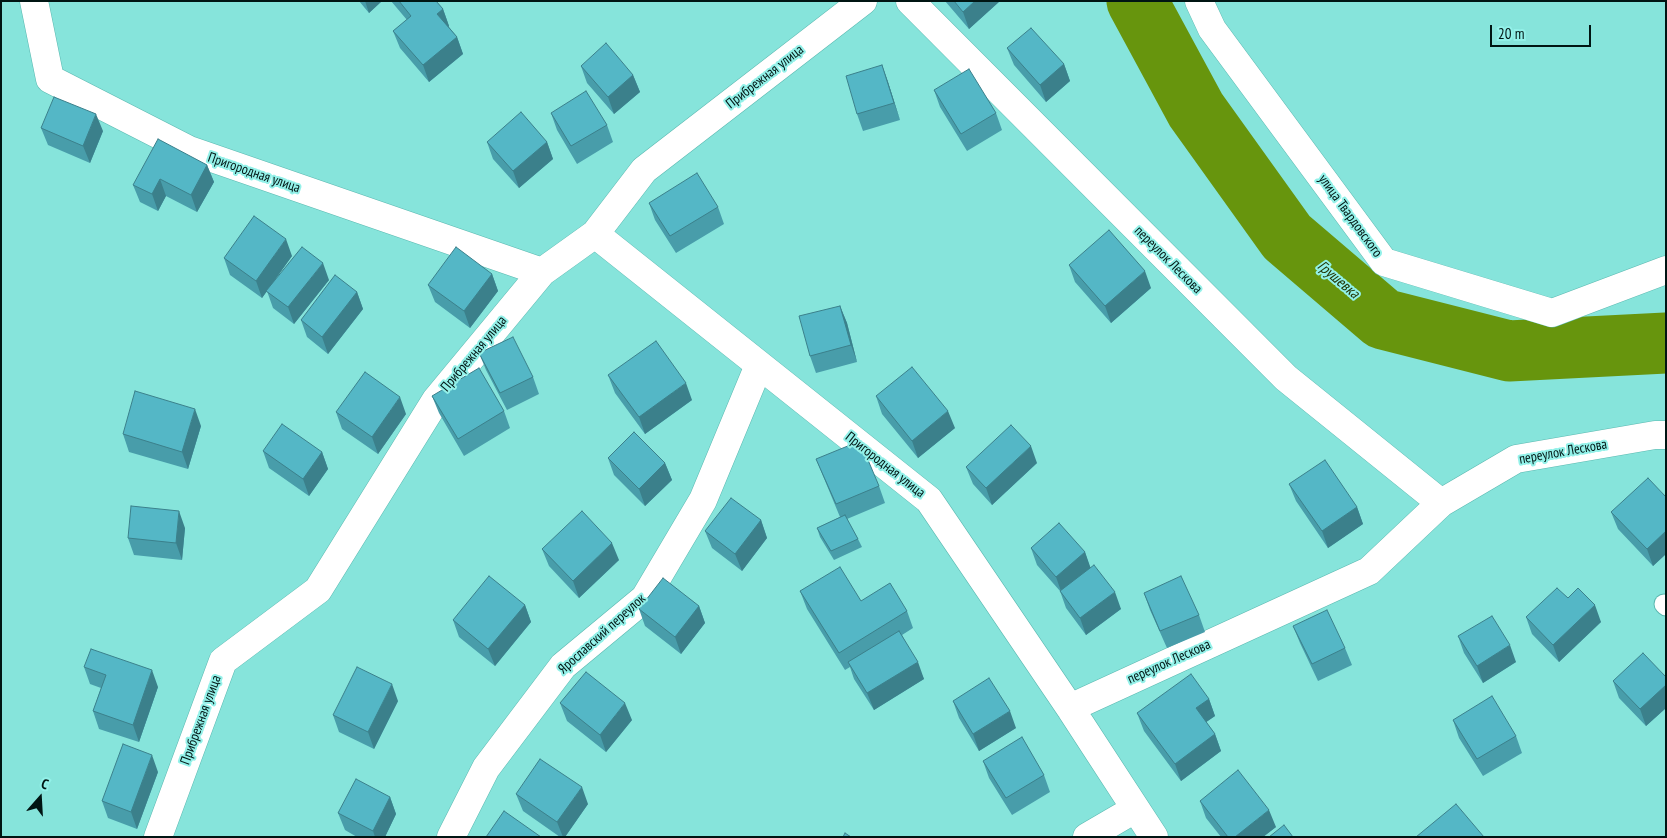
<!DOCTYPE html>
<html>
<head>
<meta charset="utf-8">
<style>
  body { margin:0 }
  #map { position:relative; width:1667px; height:838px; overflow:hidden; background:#86e4db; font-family:"PT Sans Narrow",sans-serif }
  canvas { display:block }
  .frame { position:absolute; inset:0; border:2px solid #001513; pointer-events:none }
  .north { position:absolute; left:15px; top:773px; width:50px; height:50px; -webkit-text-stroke:4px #93f1e9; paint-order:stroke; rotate:19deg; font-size:14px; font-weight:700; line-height:20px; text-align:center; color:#001513 }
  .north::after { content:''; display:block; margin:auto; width:18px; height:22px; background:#001513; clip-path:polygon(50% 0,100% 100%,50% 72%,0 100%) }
  .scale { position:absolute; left:1490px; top:25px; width:101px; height:22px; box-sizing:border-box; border:2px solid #001513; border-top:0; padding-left:6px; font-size:15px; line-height:18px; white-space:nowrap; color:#001513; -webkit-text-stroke:4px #93f1e9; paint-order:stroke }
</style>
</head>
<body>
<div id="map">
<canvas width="1667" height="838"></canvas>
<div class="frame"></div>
<div class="north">С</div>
<div class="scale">20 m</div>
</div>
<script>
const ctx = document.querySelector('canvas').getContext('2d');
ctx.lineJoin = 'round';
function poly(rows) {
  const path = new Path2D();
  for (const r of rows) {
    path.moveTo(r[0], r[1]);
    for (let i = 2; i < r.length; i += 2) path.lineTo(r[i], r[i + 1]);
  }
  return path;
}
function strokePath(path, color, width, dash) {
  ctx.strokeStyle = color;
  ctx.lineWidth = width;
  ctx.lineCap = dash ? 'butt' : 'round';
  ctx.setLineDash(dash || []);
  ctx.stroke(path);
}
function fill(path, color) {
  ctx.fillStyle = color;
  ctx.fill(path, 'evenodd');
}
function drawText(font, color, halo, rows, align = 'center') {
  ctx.font = font + ' "PT Sans Narrow",sans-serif';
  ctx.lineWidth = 4;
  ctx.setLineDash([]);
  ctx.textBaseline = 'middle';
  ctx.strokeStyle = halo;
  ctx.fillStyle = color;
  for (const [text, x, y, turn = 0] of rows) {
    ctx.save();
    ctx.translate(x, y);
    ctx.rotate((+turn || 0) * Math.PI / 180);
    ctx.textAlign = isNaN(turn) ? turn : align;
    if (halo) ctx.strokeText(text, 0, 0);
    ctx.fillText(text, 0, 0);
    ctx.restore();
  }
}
strokePath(poly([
  [1137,1,1196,110,1287,237,1383,319,1509,351,1666,343]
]), '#67950d', 61);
const lane = poly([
  [1664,604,1666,606]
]);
const street = poly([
  [34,1,50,79,189,150,542,272],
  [910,1,1286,378,1441,503],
  [1199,1,1212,29,1384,262,1552,313,1666,270],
  [595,234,929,500,1070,708,1154,837],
  [1070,708,1369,571,1441,503,1516,459,1655,435,1666,435],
  [158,837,223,661,318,590,436,400,542,272,595,234,644,170,863,1],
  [451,837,486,768,563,666,645,598,703,500,759,365],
  [1087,837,1135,809]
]);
strokePath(lane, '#5ab8b0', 21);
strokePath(street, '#5ab8b0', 29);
strokePath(lane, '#fff', 19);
strokePath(street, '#fff', 28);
fill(poly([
  [359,1,382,1,369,13],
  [391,1,436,1,443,9,449,26,449,27,457,37,463,54,429,82,400,48,393,31,407,20],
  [945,1,1000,1,969,29],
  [1007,48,1064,64,1070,81,1046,102,1014,65],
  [882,65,888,82,900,120,863,131,857,114],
  [581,66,633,75,640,92,614,114,587,83],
  [934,90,996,113,1002,130,967,151,940,107],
  [551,113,607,125,613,142,577,164,557,130],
  [41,128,103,131,90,163,48,145],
  [487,142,547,142,553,159,519,188,493,159],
  [207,165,214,182,197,212,166,196,158,211,140,202,133,185],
  [649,203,718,207,724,224,676,253,655,220],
  [292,256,274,281,329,280,294,324,273,308,267,291,262,298,230,275,224,258],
  [1069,265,1151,288,1111,323,1075,282],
  [492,274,498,291,470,328,435,302,428,285],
  [357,292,363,309,328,354,307,337,301,320],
  [840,306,847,323,857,362,816,373,810,356],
  [479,353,533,377,539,394,507,410,486,370],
  [608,375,692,400,645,434,615,393],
  [432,396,504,411,510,428,464,456,439,413],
  [876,396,955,428,918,458,882,414],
  [336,412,406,414,378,454,342,429],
  [201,426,188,469,129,452,123,434],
  [263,451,322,452,328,469,309,496,269,468],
  [608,458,665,463,672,480,645,506,614,475],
  [816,459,879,486,885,503,847,519,858,539,862,547,834,560,820,537,817,528,840,517,823,476],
  [1037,463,992,505,973,484,966,467],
  [1289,484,1357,507,1363,524,1328,548,1296,501],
  [1666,497,1666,554,1653,566,1618,529,1611,512],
  [761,520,767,538,742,571,712,548,705,531],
  [185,528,182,560,134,555,128,538],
  [1031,548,1085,552,1090,568,1121,609,1086,635,1066,608,1060,591,1037,565],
  [542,549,619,560,579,598,549,566],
  [800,591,861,601,907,611,913,628,902,635,924,679,874,710,854,679,850,667,845,670,807,609],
  [1144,593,1199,615,1205,632,1167,648,1150,610],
  [1568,598,1601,622,1559,662,1532,634,1526,617],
  [525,605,531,622,495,666,459,637,453,620],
  [699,606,705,623,681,654,645,626,639,609],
  [1293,626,1345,648,1352,665,1318,681,1300,643],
  [1458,636,1516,662,1483,683,1464,653],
  [84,667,158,687,139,742,99,729,93,711,101,688,90,684],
  [1666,677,1666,708,1646,726,1619,698,1613,681],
  [1209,699,1215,716,1206,722,1215,734,1221,751,1181,781,1144,731,1137,713],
  [398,701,374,749,339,732,333,715],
  [953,701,1016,728,979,751,959,718],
  [560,703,632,720,606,752,567,721],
  [1453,720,1516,736,1522,753,1483,776,1459,738],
  [983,761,1044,775,1050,792,1012,815,989,778],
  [158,772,137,829,108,818,102,801],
  [516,794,588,804,565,837,560,837,523,811],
  [390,797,396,814,385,837,357,837,345,830,338,813],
  [1200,801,1276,827,1263,837,1221,837,1206,818]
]), '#489daa');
fill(poly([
  [365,1,382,1,369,13],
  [975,1,1000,1,969,29,963,12],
  [443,9,449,26,444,31,437,14],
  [457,37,463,54,429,82,423,65],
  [1064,64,1070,81,1046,102,1040,85],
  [882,65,888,82,900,120,894,103],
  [633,75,640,92,614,114,608,97],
  [96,114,103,131,90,163,83,146],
  [547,142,553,159,519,188,513,171],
  [207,165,214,182,197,212,191,195],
  [160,179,166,196,158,211,152,194],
  [286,239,292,256,262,298,256,281],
  [323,263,329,280,294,324,288,307],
  [1145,271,1151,288,1111,323,1105,306],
  [492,274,498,291,470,328,464,311],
  [357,292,363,309,328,354,322,337],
  [840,306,847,323,857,362,851,345],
  [686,383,692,400,645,434,639,417],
  [400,397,406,414,378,454,372,437],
  [195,409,201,426,188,469,182,452],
  [948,411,955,428,918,458,912,441],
  [1031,446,1037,463,992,505,986,488],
  [322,452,328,469,309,496,303,479],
  [665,463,672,480,645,506,639,489],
  [1357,507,1363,524,1328,548,1322,531],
  [179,511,185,528,182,560,176,543],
  [761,520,767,538,742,571,735,554],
  [1666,531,1666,554,1653,566,1647,549],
  [612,543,619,560,579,598,573,581],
  [1085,552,1091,569,1062,594,1056,577],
  [1115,592,1121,609,1086,635,1080,618],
  [525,605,531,622,495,666,488,649],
  [1595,605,1601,622,1559,662,1553,645],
  [699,606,705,623,681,654,675,637],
  [1510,645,1516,662,1483,683,1477,666],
  [918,662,924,679,874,710,867,693],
  [152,670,158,687,139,742,133,725],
  [392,684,398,701,374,749,368,732],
  [1666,685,1666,708,1646,726,1640,709],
  [1209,699,1215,716,1202,725,1196,708],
  [625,703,632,720,606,752,600,735],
  [1010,711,1016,728,979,751,973,734],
  [1215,734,1221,751,1181,781,1175,764],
  [152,755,158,772,137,829,131,812],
  [582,787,588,804,565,837,563,837,557,822],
  [390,797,396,814,385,837,375,837,373,831],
  [1269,810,1276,827,1263,837,1235,837]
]), '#3b808b');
const building = poly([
  [399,1,436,1,443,9,437,14,457,37,423,65,393,31,411,16,399,1],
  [954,1,975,1,963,12,954,1],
  [1031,28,1064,64,1040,85,1007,48,1031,28],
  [606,43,633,75,608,97,581,66,606,43],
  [882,65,894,103,857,114,846,76,882,65],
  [969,69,996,113,961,134,934,90,969,69],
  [586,91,607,125,571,146,551,113,586,91],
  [54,97,96,114,83,146,41,128,54,97],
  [521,112,547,142,513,171,487,142,521,112],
  [158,139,207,165,191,195,160,179,152,194,133,185,158,139],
  [697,173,718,207,670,236,649,203,697,173],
  [254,216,286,239,256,281,224,258,254,216],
  [1109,230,1145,271,1105,306,1069,265,1109,230],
  [302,247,323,263,288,307,266,291,302,247],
  [456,247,492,274,464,311,428,285,456,247],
  [335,275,357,292,322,337,301,320,335,275],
  [840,306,851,345,810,356,799,316,840,306],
  [513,337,533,377,500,393,479,353,513,337],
  [656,341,686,383,639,417,608,375,656,341],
  [912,367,948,411,912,441,876,396,912,367],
  [479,368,504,411,458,439,432,396,479,368],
  [365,372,400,397,372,437,336,412,365,372],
  [135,391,195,409,182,452,123,434,135,391],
  [282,424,322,452,303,479,263,451,282,424],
  [1011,425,1031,446,986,488,966,467,1011,425],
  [634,432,665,463,639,489,608,458,634,432],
  [860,441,879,486,836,504,816,459,860,441],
  [1325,460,1357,507,1322,531,1289,484,1325,460],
  [1648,478,1666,497,1666,531,1647,549,1611,512,1648,478],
  [731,498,761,520,735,554,705,531,731,498],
  [131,506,179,511,176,543,128,538,131,506],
  [582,511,612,543,573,581,542,549,582,511],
  [845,515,858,539,831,551,817,528,845,515],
  [1059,523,1085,552,1056,577,1031,548,1059,523],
  [1094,565,1115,592,1080,618,1060,591,1094,565],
  [840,567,861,601,890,583,907,611,839,653,800,591,840,567],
  [489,576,525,605,488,649,453,620,489,576],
  [1181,576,1199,615,1160,631,1144,593,1181,576],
  [663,578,699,606,675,637,639,609,663,578],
  [1557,588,1568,598,1578,588,1595,605,1553,645,1526,617,1557,588],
  [1327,610,1345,648,1312,664,1293,626,1327,610],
  [1492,616,1510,645,1477,666,1458,636,1492,616],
  [899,631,918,662,867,693,848,662,899,631],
  [91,649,152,670,133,725,93,711,106,675,84,667,91,649],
  [1643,653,1666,677,1666,685,1640,709,1613,681,1643,653],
  [357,667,392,684,368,732,333,715,357,667],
  [586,672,625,703,600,735,560,703,586,672],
  [1191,674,1209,699,1196,708,1215,734,1175,764,1137,713,1191,674],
  [989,678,1010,711,973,734,953,701,989,678],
  [1492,696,1516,736,1477,759,1453,720,1492,696],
  [1022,737,1044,775,1006,798,983,761,1022,737],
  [123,744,152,755,131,812,102,801,123,744],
  [540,759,582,787,557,822,516,794,540,759],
  [1238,770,1269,810,1235,837,1228,837,1200,801,1238,770],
  [356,779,390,797,373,831,338,813,356,779],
  [1456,804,1484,837,1416,837,1456,804],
  [504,811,541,837,486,837,504,811],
  [1284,825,1293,837,1269,837,1284,825],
  [845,833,851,837,843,837,845,833]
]);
fill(building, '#54b7c6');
strokePath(building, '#3b808b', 1);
drawText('14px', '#001513', '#93f1e9', [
  ["Прибрежная улица",765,77,-38],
  ["Пригородная улица",254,173,19],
  ["улица Твардовского",1350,216,54],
  ["переулок Лескова",1168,260,45],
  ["Прибрежная улица",474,354,-50],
  ["переулок Лескова",1563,452,-10],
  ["Пригородная улица",885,465,38],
  ["Ярославский переулок",602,634,-42],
  ["переулок Лескова",1169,662,-24],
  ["Прибрежная улица",201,720,-70]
]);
drawText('italic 15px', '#1f3100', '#93f1e9', [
  ["Грушевка",1338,280,40]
]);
</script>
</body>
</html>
